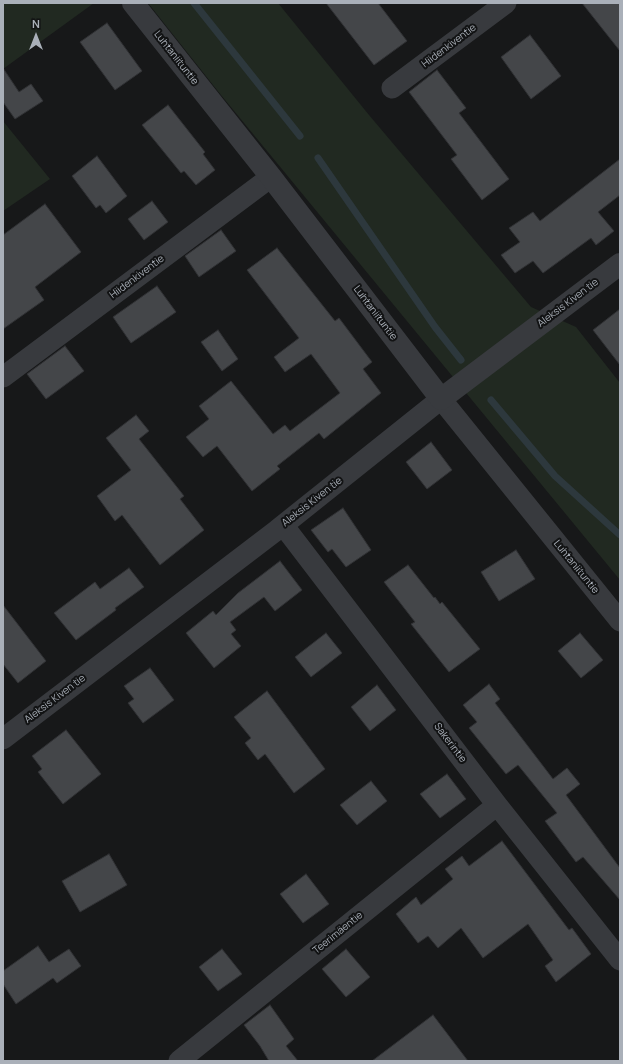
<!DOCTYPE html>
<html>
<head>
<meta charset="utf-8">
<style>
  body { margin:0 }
  #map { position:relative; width:623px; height:1064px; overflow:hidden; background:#171819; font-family:Manrope,sans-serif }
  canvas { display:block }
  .frame { position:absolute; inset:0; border:4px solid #aab0b9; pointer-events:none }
  .north { position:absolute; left:16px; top:16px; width:40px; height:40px; -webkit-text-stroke:3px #121314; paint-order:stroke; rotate:0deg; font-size:11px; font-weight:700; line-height:16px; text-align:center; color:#aab0b9 }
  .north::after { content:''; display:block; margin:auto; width:14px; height:18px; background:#aab0b9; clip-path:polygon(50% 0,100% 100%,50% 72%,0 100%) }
</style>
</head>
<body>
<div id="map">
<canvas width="623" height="1064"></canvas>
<div class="frame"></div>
<div class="north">N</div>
</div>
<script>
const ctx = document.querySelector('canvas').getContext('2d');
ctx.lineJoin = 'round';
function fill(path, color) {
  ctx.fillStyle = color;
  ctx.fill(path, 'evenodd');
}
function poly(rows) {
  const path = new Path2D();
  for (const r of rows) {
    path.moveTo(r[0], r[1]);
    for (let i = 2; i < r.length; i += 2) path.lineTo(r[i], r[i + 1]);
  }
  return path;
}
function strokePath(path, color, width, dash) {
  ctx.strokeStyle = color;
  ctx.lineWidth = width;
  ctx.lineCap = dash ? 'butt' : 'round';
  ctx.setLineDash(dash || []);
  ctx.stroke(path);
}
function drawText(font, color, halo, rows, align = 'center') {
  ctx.font = font + ' Manrope,sans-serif';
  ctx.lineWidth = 4;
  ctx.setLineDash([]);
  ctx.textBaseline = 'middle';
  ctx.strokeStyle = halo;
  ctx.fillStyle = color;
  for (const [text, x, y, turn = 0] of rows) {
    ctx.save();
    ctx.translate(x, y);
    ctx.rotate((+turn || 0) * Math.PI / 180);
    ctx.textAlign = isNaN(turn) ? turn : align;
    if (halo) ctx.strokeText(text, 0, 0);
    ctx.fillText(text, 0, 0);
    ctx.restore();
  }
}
fill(poly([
  [3,3,94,3,3,69],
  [148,3,278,3,369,115,531,307,576,327,620,383,620,580,221,95],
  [3,121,50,179,3,211]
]), '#212921');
strokePath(poly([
  [194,3,300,136],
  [318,158,435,327,461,360],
  [491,400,555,476,620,535]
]), '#2d383d', 7);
const building = poly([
  [326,3,378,3,407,41,374,65,326,3],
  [582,3,620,3,620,51,582,3],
  [107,23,142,71,115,90,80,42,107,23],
  [530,35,561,76,531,99,501,57,530,35],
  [3,68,19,92,31,84,43,101,15,119,3,102,3,68],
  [437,70,466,108,459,113,509,179,482,200,451,159,457,155,409,92,437,70],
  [168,105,205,152,203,154,215,170,196,185,184,171,181,173,142,125,168,105],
  [97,156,127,196,106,213,100,205,96,208,72,176,97,156],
  [620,159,620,195,598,212,614,231,596,245,591,238,543,273,533,261,515,273,501,255,520,242,509,228,533,212,540,221,620,159],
  [152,201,168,222,144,240,128,219,152,201],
  [45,204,81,252,35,287,44,300,3,329,3,235,45,204],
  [221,230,236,251,199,277,185,256,221,230],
  [277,248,335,321,339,318,372,362,363,369,381,393,324,439,319,433,277,466,280,469,252,491,217,446,203,457,186,437,209,419,199,406,231,381,273,434,285,425,290,431,340,393,311,354,285,372,274,357,299,338,247,270,277,248],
  [157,286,176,312,131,343,113,317,157,286],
  [620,309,620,365,593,330,620,309],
  [218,330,238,359,222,371,201,342,218,330],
  [65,346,84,371,46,399,27,374,65,346],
  [136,415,149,431,139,439,184,496,180,499,204,530,160,565,122,515,115,521,97,496,131,470,106,438,136,415],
  [431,442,452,470,427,489,406,462,431,442],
  [343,508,371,550,346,567,332,549,328,552,311,530,343,508],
  [516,550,535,579,499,601,481,572,516,550],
  [280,561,302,590,275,611,264,597,230,622,236,630,231,634,241,646,214,668,186,633,213,611,216,615,238,593,280,561],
  [408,565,434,598,435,597,440,604,442,602,480,649,449,672,411,624,415,622,384,582,408,565],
  [129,568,144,587,115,608,116,610,76,640,54,613,95,582,100,589,129,568],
  [3,605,46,661,18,683,3,664,3,605],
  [326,633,342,653,311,677,295,657,326,633],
  [580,633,603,660,581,678,558,651,580,633],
  [150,668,174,700,143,723,128,703,134,699,124,686,150,668],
  [489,684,500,699,495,703,553,779,567,768,580,784,566,795,620,868,620,900,583,857,576,862,545,821,557,813,518,765,506,774,469,728,477,722,463,705,489,684],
  [377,685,396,710,370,731,351,707,377,685],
  [267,691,325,769,294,793,265,754,258,760,245,743,251,738,234,717,267,691],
  [66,730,101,774,63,804,38,772,42,769,32,756,66,730],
  [447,774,466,799,440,818,420,794,447,774],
  [371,781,387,801,357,825,340,805,371,781],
  [502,841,569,930,572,928,591,954,556,982,545,966,553,960,528,924,483,958,461,928,438,948,428,936,418,943,396,914,416,897,421,905,453,879,445,869,462,856,469,866,502,841],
  [109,854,127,885,80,912,62,881,109,854],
  [306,874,329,904,303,923,280,894,306,874],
  [38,946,49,962,69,949,81,966,57,983,53,978,16,1004,3,984,3,971,38,946],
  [222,949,242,974,218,991,199,967,222,949],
  [346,949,370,977,346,997,322,969,346,949],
  [270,1005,294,1039,286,1046,298,1061,269,1061,260,1046,244,1025,270,1005],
  [433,1015,468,1061,372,1061,433,1015]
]);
fill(building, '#444649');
strokePath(building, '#313235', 1);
strokePath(poly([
  [392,88,506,3],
  [3,377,271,177],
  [283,525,497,805,620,960],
  [3,739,277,530,441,399,620,621],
  [179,1061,497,805]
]), '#383a3e', 21);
strokePath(poly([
  [133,3,271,177,441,399,620,264]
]), '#383a3e', 22);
drawText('10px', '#aab0b9', '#121314', [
  ["Hiidenkiventie",449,46,-37],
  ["Luhtaniituntie",176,58,52],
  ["Hiidenkiventie",137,277,-37],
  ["Aleksis Kiven tie",568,303,-37],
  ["Luhtaniituntie",375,313,53],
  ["Aleksis Kiven tie",312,502,-38],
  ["Luhtaniituntie",576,567,51],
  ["Aleksis Kiven tie",55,699,-37],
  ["Sakerintie",450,743,53],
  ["Teerimäentie",338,933,-39]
]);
</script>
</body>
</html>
